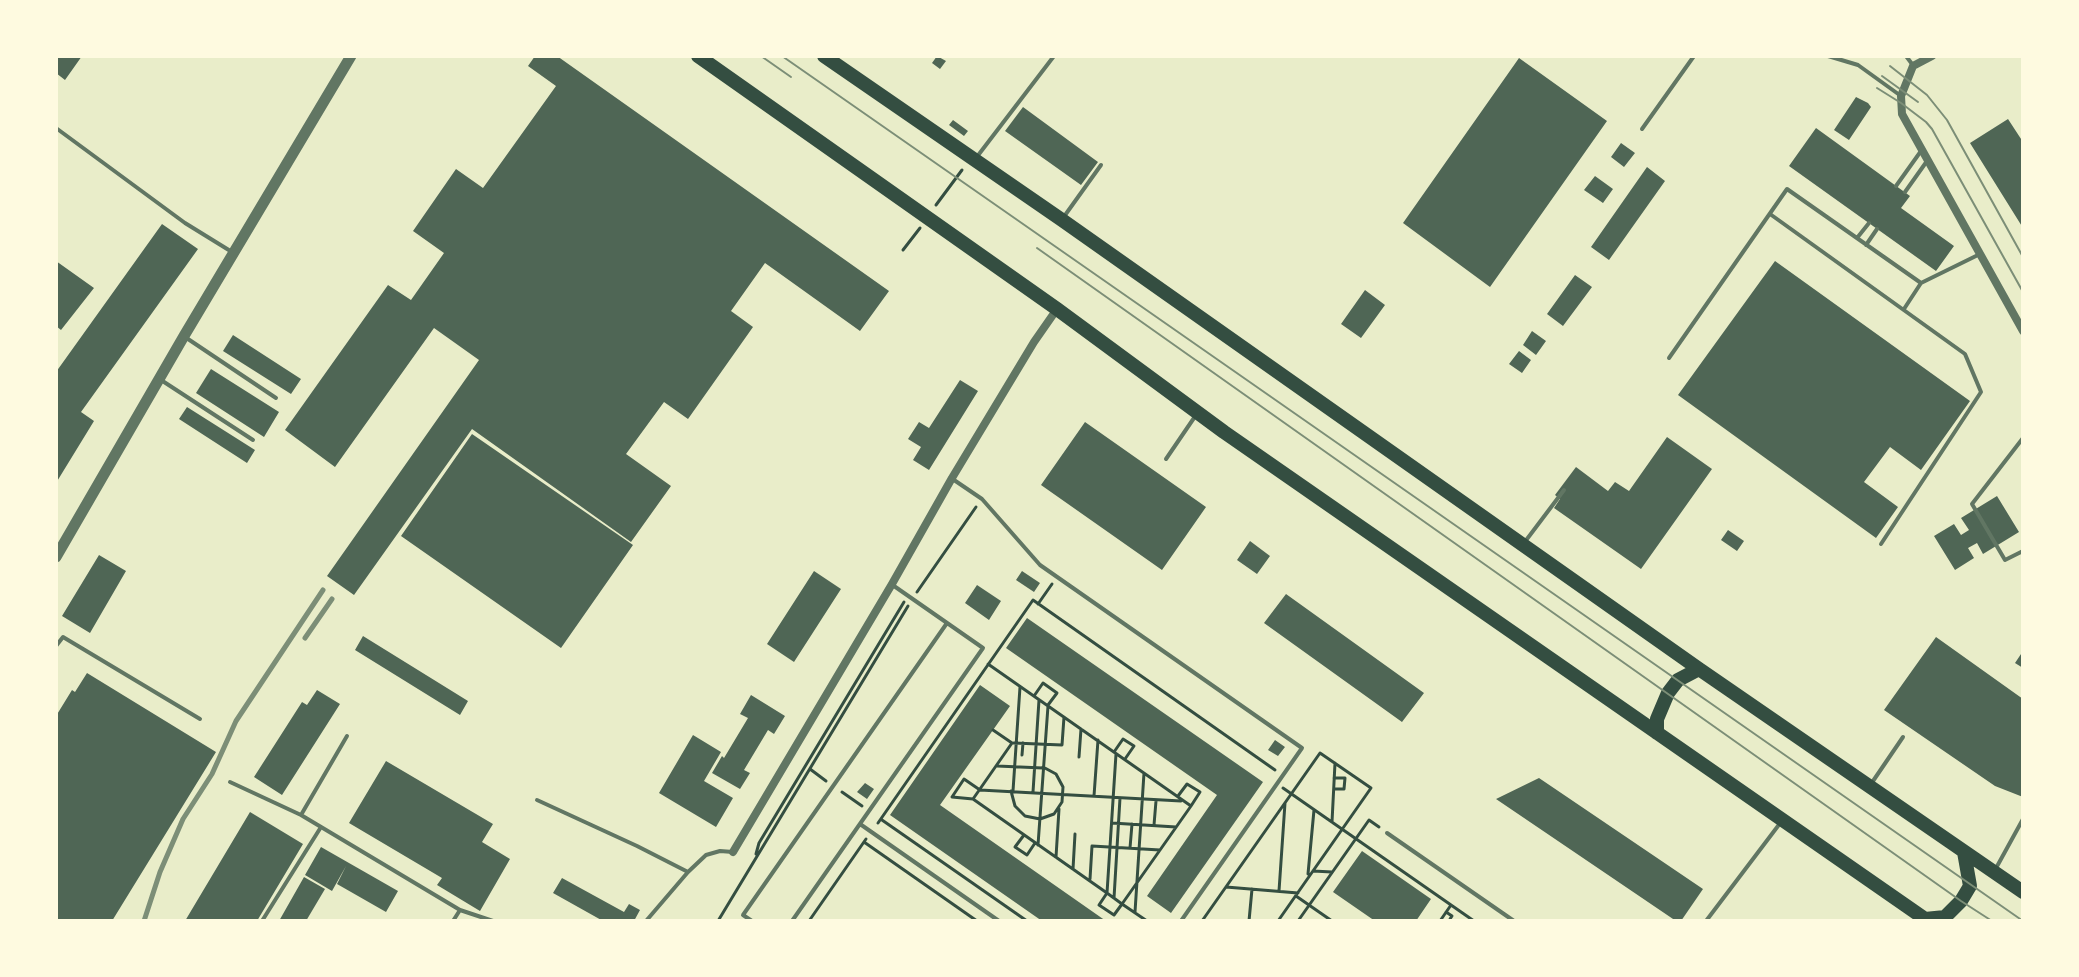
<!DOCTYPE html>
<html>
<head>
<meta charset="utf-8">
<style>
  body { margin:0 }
  #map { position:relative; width:2079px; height:977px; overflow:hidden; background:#e9edc9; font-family:Literata,serif }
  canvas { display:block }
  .frame { position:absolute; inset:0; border:58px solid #fefae0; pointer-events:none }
</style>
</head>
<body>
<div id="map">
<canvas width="2079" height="977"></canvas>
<div class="frame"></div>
</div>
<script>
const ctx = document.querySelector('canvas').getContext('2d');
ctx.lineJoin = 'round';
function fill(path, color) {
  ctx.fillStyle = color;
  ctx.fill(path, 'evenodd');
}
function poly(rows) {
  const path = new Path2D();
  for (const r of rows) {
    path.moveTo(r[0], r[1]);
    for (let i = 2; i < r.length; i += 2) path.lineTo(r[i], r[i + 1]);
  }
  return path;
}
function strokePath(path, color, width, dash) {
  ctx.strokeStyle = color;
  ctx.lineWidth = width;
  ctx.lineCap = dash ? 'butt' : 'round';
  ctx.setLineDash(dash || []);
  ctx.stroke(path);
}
fill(poly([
  [56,56,82,56,65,80,56,73],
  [535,56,557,56,889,291,860,331,765,263,731,311,753,327,688,419,664,402,626,454,671,486,631,542,472,429,354,595,327,576,479,360,434,328,335,467,285,430,388,285,411,300,444,253,413,231,456,169,483,188,556,86,528,66],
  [937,56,946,61,940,69,932,63],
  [1519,58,1607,121,1490,287,1403,223],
  [1856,97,1868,103,1871,107,1849,140,1834,130],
  [1023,107,1098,162,1081,185,1005,131],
  [2008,119,2023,142,2023,228,1970,143],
  [953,120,968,131,964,136,949,125],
  [1816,128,1910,196,1901,208,1954,246,1936,271,1789,166],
  [1621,143,1635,153,1624,167,1611,157],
  [1647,167,1665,181,1609,260,1591,247],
  [1595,176,1613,189,1603,203,1584,190],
  [162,224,198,249,81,412,94,421,56,483,56,372],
  [56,261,94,288,61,330,56,326],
  [1775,261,1970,401,1921,470,1890,447,1864,482,1898,507,1876,538,1678,395],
  [1575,275,1592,287,1563,326,1547,314],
  [1365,290,1385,305,1361,338,1341,324],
  [1532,331,1546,341,1536,355,1523,345],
  [233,335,301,379,291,394,223,351],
  [1519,351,1531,360,1522,373,1509,364],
  [211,369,279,412,264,437,196,393],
  [960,380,978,391,929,470,913,460,921,447,908,439,919,422,929,428],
  [187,407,255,450,247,463,179,419],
  [1085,422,1206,507,1162,570,1041,485],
  [472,434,633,545,561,648,401,536],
  [1667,437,1712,469,1641,569,1554,508,1560,499,1555,495,1576,467,1608,491,1615,482,1629,491],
  [1997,496,2019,532,1983,554,1977,543,1968,548,1974,558,1955,570,1934,536,1954,524,1961,535,1969,530,1961,518],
  [1728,530,1744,541,1737,551,1721,540],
  [1250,541,1270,556,1257,574,1237,560],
  [99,555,126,571,90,633,62,616],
  [814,571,841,589,794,662,767,644],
  [1022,571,1040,583,1034,592,1016,580],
  [977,585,1001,601,989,620,965,603],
  [1286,594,1424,693,1402,722,1264,623],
  [1027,618,1263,782,1171,913,1147,896,1217,795,1006,648],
  [363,636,468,701,460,715,355,650],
  [1936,637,2023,699,2023,797,1995,786,1884,710],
  [2023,651,2023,668,2015,663],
  [87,673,216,752,112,921,56,921,56,716,72,690,75,692],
  [980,685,1010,706,940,805,1106,921,1042,921,890,815],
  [317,690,340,704,282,795,254,777,302,702,307,705],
  [751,695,785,716,774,734,768,730,744,770,750,773,740,789,712,773,722,756,724,758,748,718,740,714],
  [693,735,721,752,704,781,733,798,716,827,659,793],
  [1275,740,1285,747,1278,756,1268,750],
  [386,761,493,824,482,842,510,859,480,911,437,885,442,878,349,823],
  [1539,778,1703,889,1681,921,1676,921,1496,799],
  [865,783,874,789,867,799,857,792],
  [250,812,303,844,257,921,185,921],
  [321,847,398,891,386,912,337,884,346,866,332,891,305,875],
  [1362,851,1431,899,1416,921,1375,921,1333,892],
  [304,877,325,889,306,921,279,921],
  [562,878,624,912,629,904,640,910,634,921,603,921,553,893]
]), '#4f6655');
strokePath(poly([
  [936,205,962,170],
  [903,250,920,228],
  [917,592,976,507],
  [1038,604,1052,584],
  [988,664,1191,806,1122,904,1147,921],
  [1034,696,1043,683,1057,693,1048,705],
  [993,730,1012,743,973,799,1107,893,1122,904,1114,915,1099,905,1107,893,1116,754],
  [1014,743,1062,745,1064,717],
  [1114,752,1123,739,1134,746,1125,759],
  [1022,755,1023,743],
  [1079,757,1081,729],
  [997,766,1043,768],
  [810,769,826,781],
  [1283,788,1474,921],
  [1334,789,1344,789,1345,778,1334,778],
  [1011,791,1015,806,1025,816,1040,819,1054,814,1062,802,1063,787,1056,774,1043,767],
  [1013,791,1020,687],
  [842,792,862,806],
  [1033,792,1039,700],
  [1094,796,1098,740],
  [1178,796,1187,784,1200,792,1191,806],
  [973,799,952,797,964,779,980,790,1181,801],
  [882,820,1027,921],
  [1332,822,1335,763],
  [878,823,1033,600,1275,770],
  [1112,823,1176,827],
  [1154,825,1156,801],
  [1024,835,1015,847,1027,855,1035,843],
  [864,842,977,921],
  [1038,845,1048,706],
  [1130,848,1132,824],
  [756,854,759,843,904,602],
  [1056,857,1059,809],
  [1073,869,1075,834],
  [1313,871,1332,872],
  [1308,874,1314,810],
  [1090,879,1092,846,1160,850],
  [1226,887,1298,893],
  [1279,891,1285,803],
  [1296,896,1332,921],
  [1114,898,1120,798],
  [1135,912,1144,773],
  [1446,912,1452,916,1450,919,1452,921],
  [718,921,908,606],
  [809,921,866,839],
  [1202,921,1320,753,1371,788,1278,921],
  [1249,921,1252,889],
  [1298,921,1369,820,1379,827],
  [1440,921,1451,905]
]), '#344e41', 3);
strokePath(poly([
  [1828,56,1858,65,1901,96],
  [1906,56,1912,64],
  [56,128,185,223,232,252],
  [1642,129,1694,56],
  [976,158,1054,56],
  [1896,186,1921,151],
  [1905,192,1927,161],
  [1770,214,1965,354,1981,392,1881,544],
  [1063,218,1101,165],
  [1857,238,1869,223],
  [1866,245,1877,229],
  [1904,309,1921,283,1978,255],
  [185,337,276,398],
  [1669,358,1787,189,1921,283],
  [161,380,253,440],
  [2023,438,1972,504,2005,560,2023,551],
  [1166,459,1196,415],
  [954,480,982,499,1040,565,1302,748,1181,921],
  [1524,543,1564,490],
  [56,646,63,637,200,719],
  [230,782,301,815,460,910,493,921],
  [1871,784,1903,737],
  [537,800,637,846,688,872,706,855,720,851,733,852],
  [301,815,347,736],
  [860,824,999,921],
  [1387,833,1514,921],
  [1995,870,2023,819],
  [262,921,321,827],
  [453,921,460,910],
  [646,921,688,872],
  [752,921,743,915,947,623],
  [792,921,983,648,894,586],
  [1706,921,1781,822]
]), '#617663', 4);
strokePath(poly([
  [1932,56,1913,66,1901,96,1902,114,2023,331],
  [733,852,892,584,952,478,1034,342,1057,309]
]), '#617663', 8);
strokePath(poly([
  [56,557,184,336,351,56]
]), '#617663', 11);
strokePath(poly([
  [698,56,1057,309,1224,432,1928,921],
  [824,56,1062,220,1699,669,2023,892],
  [1657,733,1657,719,1668,693,1678,680,1699,669],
  [1925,919,1945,917,1961,901,1970,886,1964,852]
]), '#344e41', 14);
strokePath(poly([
  [761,56,791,77],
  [782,56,2023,921],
  [1890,66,1927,95,1947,120,2023,257],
  [1882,76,1918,102],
  [1877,88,1901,103,1926,122,1932,129,2023,292],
  [1037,248,1961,901,1992,921]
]), '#7c8e77', 2);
strokePath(poly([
  [305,638,332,599],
  [144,921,160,872,183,819,212,774,236,721,323,590]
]), '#7c8e77', 5);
</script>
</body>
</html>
